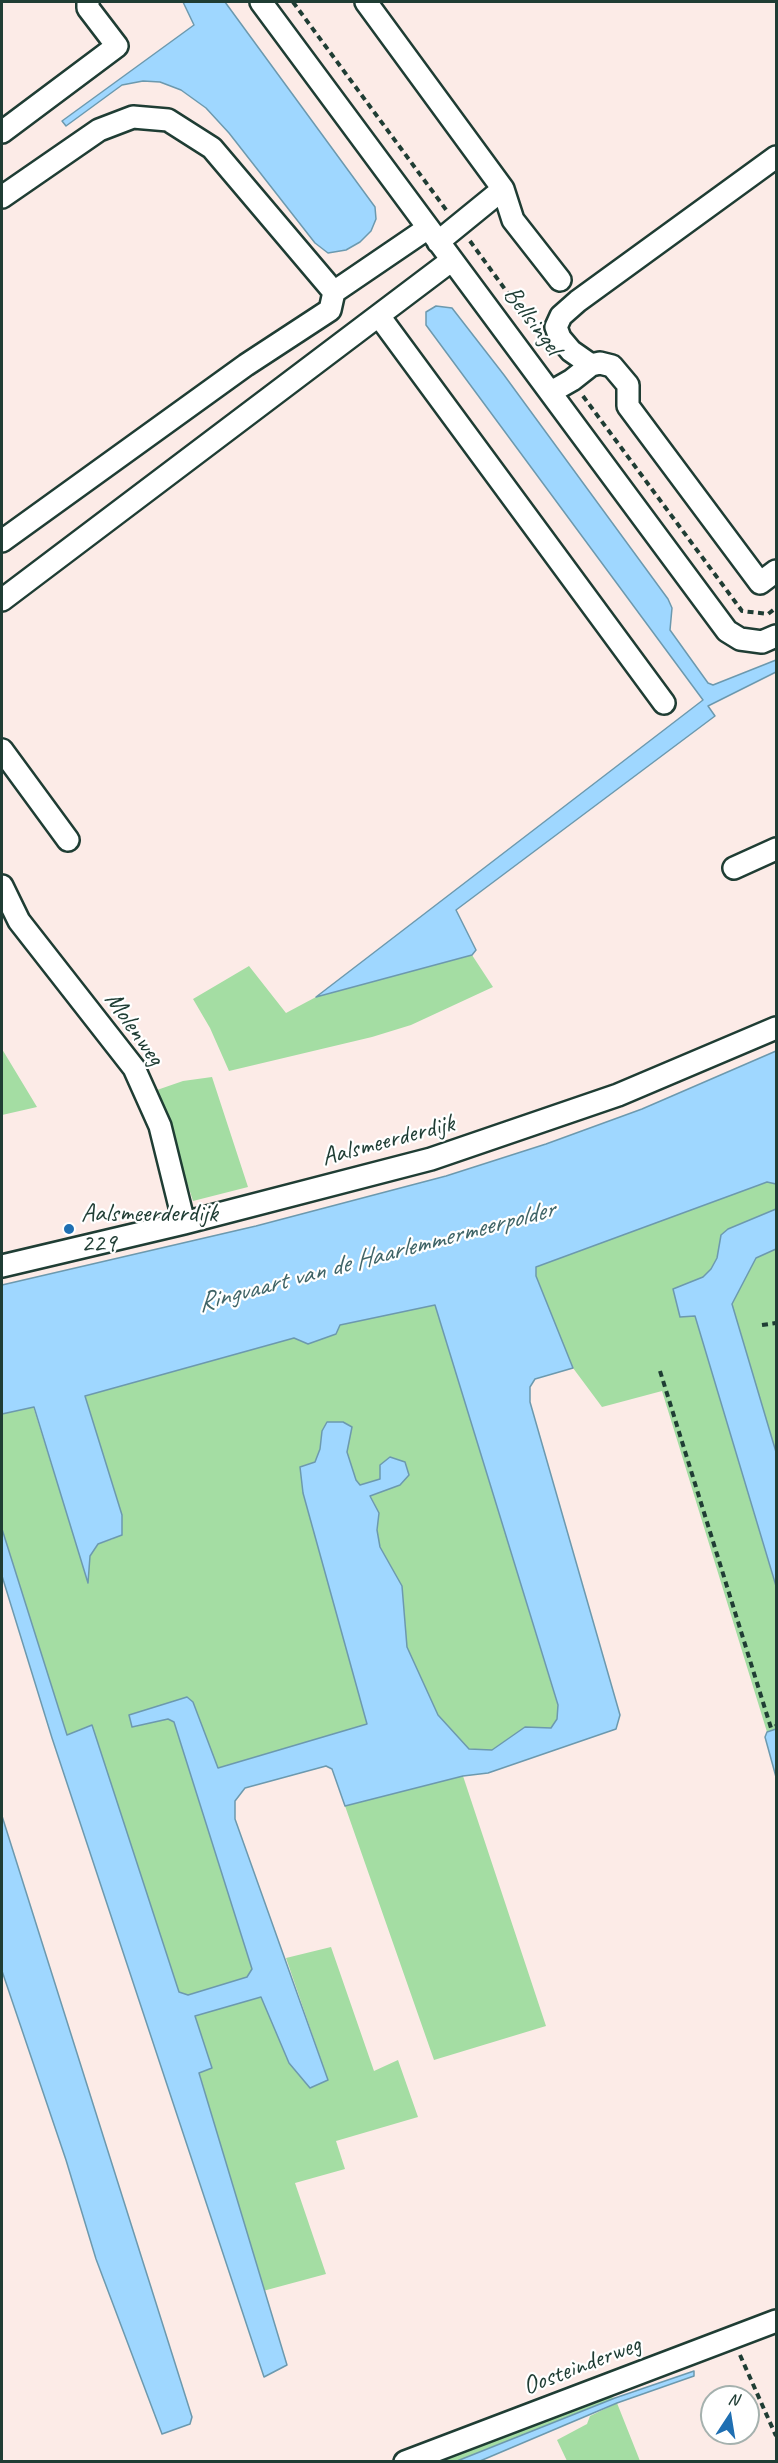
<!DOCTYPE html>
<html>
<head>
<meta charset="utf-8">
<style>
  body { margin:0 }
  #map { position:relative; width:778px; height:2463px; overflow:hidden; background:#fcebe7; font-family:Caveat,sans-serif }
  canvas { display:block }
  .frame { position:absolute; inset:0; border:3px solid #1f3d34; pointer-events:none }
  .north { position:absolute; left:700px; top:2385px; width:60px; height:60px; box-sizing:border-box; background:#fff; border:2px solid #a5b1ae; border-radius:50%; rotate:12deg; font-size:16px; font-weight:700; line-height:24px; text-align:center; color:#1f3d34 }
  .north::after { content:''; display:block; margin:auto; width:21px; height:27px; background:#1f6fb2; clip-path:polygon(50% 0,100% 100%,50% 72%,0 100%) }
</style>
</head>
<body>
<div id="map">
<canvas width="778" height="2463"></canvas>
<div class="frame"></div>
<div class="north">N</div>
</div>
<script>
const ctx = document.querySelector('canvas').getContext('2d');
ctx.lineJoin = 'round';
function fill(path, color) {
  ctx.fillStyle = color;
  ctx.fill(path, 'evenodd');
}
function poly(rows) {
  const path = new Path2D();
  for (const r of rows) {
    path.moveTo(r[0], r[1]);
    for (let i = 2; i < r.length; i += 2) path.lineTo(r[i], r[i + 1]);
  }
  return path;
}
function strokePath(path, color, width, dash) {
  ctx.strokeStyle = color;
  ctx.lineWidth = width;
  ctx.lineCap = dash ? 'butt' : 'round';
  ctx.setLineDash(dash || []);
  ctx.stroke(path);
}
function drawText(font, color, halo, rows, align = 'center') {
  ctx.font = font + ' Caveat,sans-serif';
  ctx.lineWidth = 4.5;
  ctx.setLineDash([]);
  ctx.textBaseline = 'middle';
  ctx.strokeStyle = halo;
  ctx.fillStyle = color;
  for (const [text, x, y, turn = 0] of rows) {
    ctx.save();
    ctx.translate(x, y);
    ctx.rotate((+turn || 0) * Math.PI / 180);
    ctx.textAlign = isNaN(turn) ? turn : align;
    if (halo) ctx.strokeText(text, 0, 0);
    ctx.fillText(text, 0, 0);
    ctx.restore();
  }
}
fill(poly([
  [472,955,493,987,411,1025,372,1037,229,1071,210,1028,193,999,249,966,286,1013,316,997],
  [2,1049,37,1107,2,1115],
  [212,1077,248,1187,193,1201,157,1090,183,1081],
  [767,1182,776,1184,776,1209,728,1229,721,1235,717,1258,711,1269,703,1277,673,1289,680,1317,695,1316,776,1587,776,1729,767,1732,662,1391,602,1407,573,1368,536,1276,536,1266],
  [776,1249,776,1452,732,1304,756,1257],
  [435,1305,558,1706,557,1719,551,1728,525,1727,493,1750,469,1750,438,1715,407,1647,402,1586,380,1547,377,1530,379,1513,370,1495,380,1479,360,1485,356,1480,347,1452,352,1427,322,1431,320,1449,303,1493,367,1724,218,1768,193,1702,187,1697,133,1727,168,1719,174,1722,252,1969,247,1977,188,1995,179,1992,92,1726,67,1735,2,1529,2,1414,33,1406,88,1581,90,1556,98,1544,113,1539,122,1515,85,1396,294,1338,308,1344,340,1325],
  [463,1776,546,2026,434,2060,345,1806],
  [331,1947,374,2071,398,2060,418,2117,336,2141,345,2169,295,2183,326,2274,263,2291,199,2072,211,2068,195,2016,261,1996,289,2063,328,2080,286,1958],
  [603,2395,615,2398,457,2461,446,2461,446,2455],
  [617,2403,640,2461,567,2461,557,2440,587,2424,590,2416]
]), '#a4dda3');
const water = poly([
  [183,2,225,2,375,207,376,219,371,231,360,242,346,250,328,253,315,243,229,133,206,108,181,90,160,82,143,81,122,85,66,126,62,121,194,25,183,2],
  [436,306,452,308,504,375,668,599,672,608,670,630,708,683,713,685,776,660,776,672,708,706,715,716,456,910,476,950,472,955,316,997,703,700,426,325,426,312,436,306],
  [776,1051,776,1184,767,1182,759,1185,536,1267,536,1276,573,1368,535,1379,530,1387,530,1402,620,1715,616,1729,488,1773,463,1776,345,1806,332,1769,326,1766,245,1788,235,1801,235,1819,328,2080,310,2088,289,2063,261,1997,195,2016,212,2068,199,2073,287,2365,264,2377,52,1738,2,1576,2,1529,67,1735,92,1725,179,1992,188,1995,247,1977,252,1969,174,1722,168,1719,132,1727,129,1715,187,1697,193,1702,218,1768,367,1724,303,1493,300,1467,315,1462,320,1449,322,1431,327,1422,343,1422,352,1427,347,1452,356,1480,360,1485,380,1479,380,1465,390,1457,405,1462,409,1475,400,1485,370,1496,379,1513,377,1530,380,1547,402,1586,407,1647,438,1715,469,1749,492,1750,525,1727,551,1728,557,1719,558,1705,435,1305,340,1325,336,1334,308,1344,294,1338,85,1396,122,1515,122,1535,98,1544,90,1556,88,1583,34,1407,2,1414,2,1285,256,1226,446,1176,546,1144,642,1109,776,1051],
  [776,1209,776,1249,756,1258,732,1304,776,1452,776,1586,695,1316,680,1317,673,1289,703,1277,711,1269,717,1258,721,1235,728,1229,776,1209],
  [776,1729,776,1777,765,1737,767,1732,776,1729],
  [2,1816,192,2417,190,2424,162,2434,96,2259,66,2160,2,1971,2,1816],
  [694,2371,694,2376,617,2403,480,2461,457,2461,615,2398,694,2371]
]);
fill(water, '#9fd7ff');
strokePath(water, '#6c99ae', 1.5);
const minor = poly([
  [261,2,727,631,740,639,762,642,776,636],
  [366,2,503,189,438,242],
  [2,132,117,46,88,8,88,2],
  [503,189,513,220,560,280],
  [2,197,99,130,133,117,168,120,212,148,334,292],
  [379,316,664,703],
  [591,365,571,351,560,338,556,327,561,316,578,301,776,157],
  [551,392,572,380,591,365,600,363,612,366,628,385,628,406,760,583,776,571],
  [2,541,246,365,330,310,334,292,428,228],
  [2,600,452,260],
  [2,750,68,840],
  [734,868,776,849],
  [2,886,19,921,134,1068,160,1126,184,1223],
  [2,1266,184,1223,431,1159,618,1095,776,1028],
  [405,2462,776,2321]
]);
strokePath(minor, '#1f3d34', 26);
strokePath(poly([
  [293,2,447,211],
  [470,241,536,332],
  [583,396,742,611,768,614,776,608],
  [762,1325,776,1323],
  [660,1371,771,1728,776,1726],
  [740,2355,776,2436]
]), '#1f3d34', 4, [6, 4.5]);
strokePath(minor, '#fff', 21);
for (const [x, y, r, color] of [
  [69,1229,6,"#1f6fb2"]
]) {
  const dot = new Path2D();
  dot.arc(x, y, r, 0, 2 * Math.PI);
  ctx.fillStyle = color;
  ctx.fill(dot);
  strokePath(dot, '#fff', 2);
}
drawText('26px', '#1f3d34', '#fff', [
  ["Bellsingel",532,321,53],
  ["Molenweg",134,1029,55],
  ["Aalsmeerderdijk",388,1141,-15],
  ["Oosteinderweg",582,2366,-21]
]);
drawText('26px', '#1f3d34', '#fff', [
  ["Aalsmeerderdijk",81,1214],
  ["229",81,1244]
], 'left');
drawText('italic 27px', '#3f6467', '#fff', [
  ["Ringvaart van de Haarlemmermeerpolder",376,1257,-15]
]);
</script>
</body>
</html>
